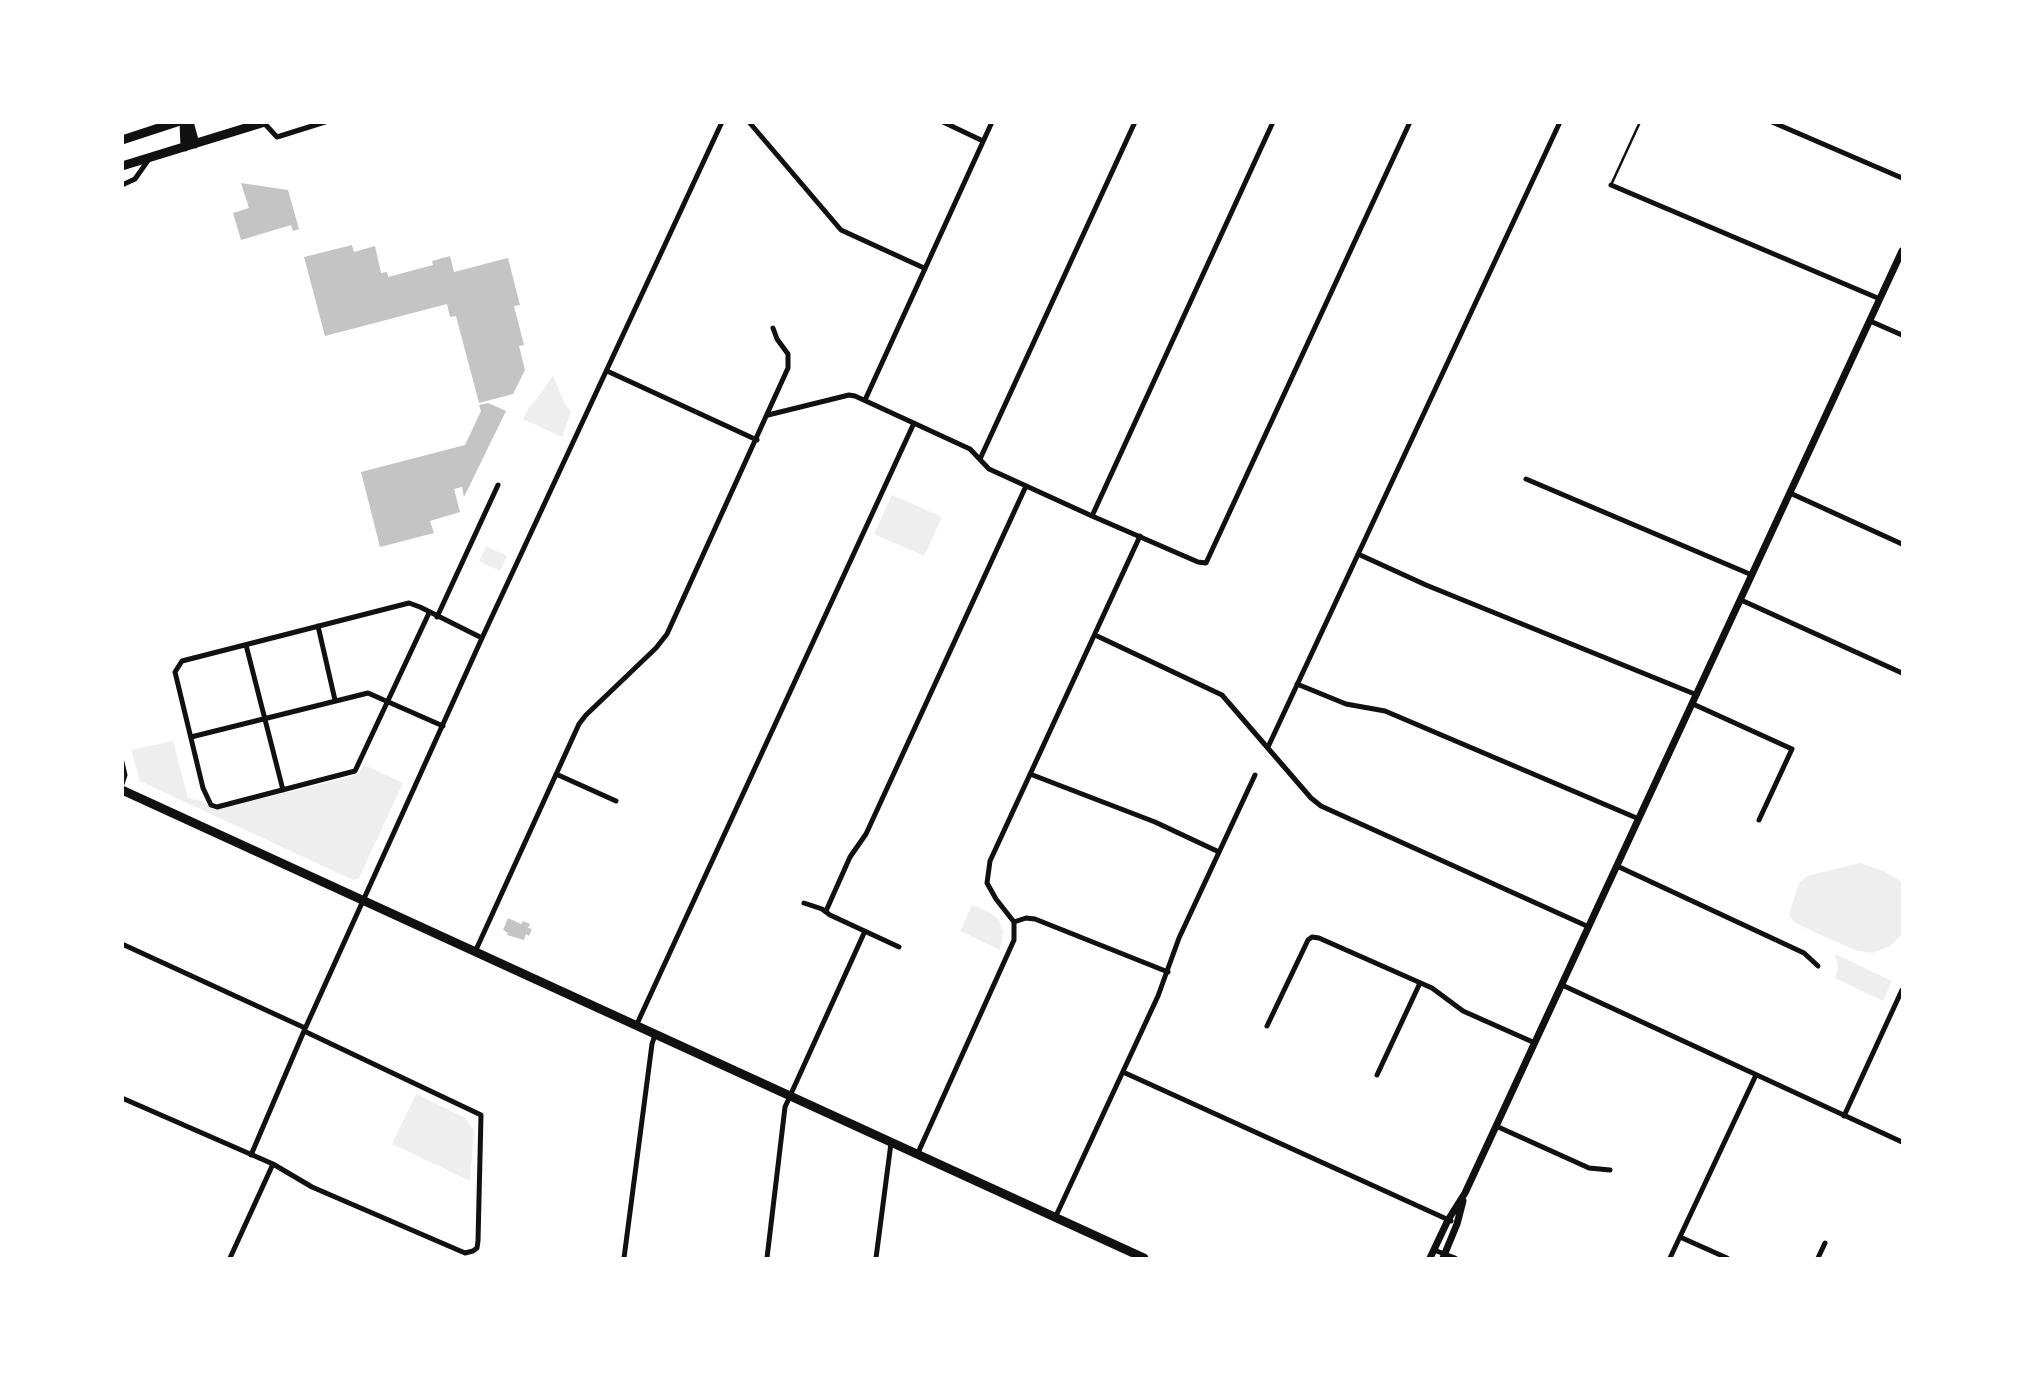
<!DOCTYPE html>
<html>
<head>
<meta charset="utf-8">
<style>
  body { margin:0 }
  #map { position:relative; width:2025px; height:1381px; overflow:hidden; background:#fff; font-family:"Golos Text",sans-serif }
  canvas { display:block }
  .frame { position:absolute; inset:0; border:124px solid #fff; pointer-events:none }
</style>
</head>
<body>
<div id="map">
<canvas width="2025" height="1381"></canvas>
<div class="frame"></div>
</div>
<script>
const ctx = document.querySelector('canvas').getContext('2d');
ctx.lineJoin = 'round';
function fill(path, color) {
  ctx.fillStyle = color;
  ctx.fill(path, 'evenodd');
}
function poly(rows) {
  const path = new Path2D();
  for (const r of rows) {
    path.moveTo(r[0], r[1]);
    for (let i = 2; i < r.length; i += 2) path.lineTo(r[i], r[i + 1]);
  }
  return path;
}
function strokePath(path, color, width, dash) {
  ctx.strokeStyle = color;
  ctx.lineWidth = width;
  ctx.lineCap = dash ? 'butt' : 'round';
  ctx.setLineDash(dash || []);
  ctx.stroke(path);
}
fill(poly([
  [553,376,564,402,571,412,562,437,523,419,531,404,533,404],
  [892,495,942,517,924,556,874,534],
  [486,546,507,556,500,571,479,561],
  [173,741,188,798,202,801,214,810,351,777,359,773,364,765,403,783,359,878,353,880,140,781,131,750],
  [1860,863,1884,871,1902,882,1902,935,1890,946,1872,953,1855,950,1812,931,1794,922,1789,914,1799,883,1807,876],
  [972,905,987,911,999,920,1003,932,1000,950,960,931],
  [1835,954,1892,981,1883,1001,1835,978,1838,967],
  [416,1094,465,1118,474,1131,470,1181,392,1144]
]), '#eee');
fill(poly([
  [241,183,288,190,299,229,293,231,291,225,241,240,233,213,249,208],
  [352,245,354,252,375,246,381,273,387,272,388,277,433,265,432,261,450,256,454,272,508,258,520,305,514,306,524,345,519,346,525,370,513,394,479,403,456,316,450,317,447,304,325,336,304,257],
  [488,403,506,411,464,497,462,487,454,489,460,512,430,521,434,533,380,547,361,472,465,445,481,411,479,405],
  [508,918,521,924,523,921,530,924,528,928,532,929,529,936,526,934,524,940,507,935,508,933,503,930]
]), '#c4c4c4');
strokePath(poly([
  [1611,185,1640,122]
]), '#111', 2.5);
strokePath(poly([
  [749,122,841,230,924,268],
  [943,122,983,141],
  [1772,122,1902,178],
  [264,123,277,137,325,122],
  [122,185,135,179,149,159],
  [1611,185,1880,299],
  [1870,321,1902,335],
  [607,371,757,440],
  [865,400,992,122],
  [768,415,849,395,855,396,970,449,989,469,1092,516,1198,562,1206,563,1410,122],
  [980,459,1135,122],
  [1526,479,1752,575],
  [1790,493,1902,544],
  [1092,516,1273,122],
  [1358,554,1426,585,1697,695],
  [1741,600,1902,673],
  [429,613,355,771,217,807,211,805,203,788,175,672,182,661,409,603,420,607,482,638],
  [437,617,498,485],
  [318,626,335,700],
  [1095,635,1222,695,1311,798,1321,806,1589,927],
  [246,645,283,790],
  [1297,684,1346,704,1385,711,1639,819],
  [1693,704,1792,749,1759,820],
  [191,737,368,693,443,726],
  [1268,747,1560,122],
  [122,762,125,775,122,784],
  [556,774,616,801],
  [1030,774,1155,822,1219,852],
  [1617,866,1804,953,1818,966],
  [804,903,822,909,830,915,899,947],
  [826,911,850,857,866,834,1026,486],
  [1014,922,1026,918,1035,919,1168,972],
  [122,944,305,1028],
  [475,952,579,724,586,715,656,648,667,634,788,368,788,354,777,339,773,328],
  [1562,985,1902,1142],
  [636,1026,914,423],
  [1267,1026,1308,940,1312,937,1319,938,1432,988,1463,1011,1535,1043],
  [1123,1072,1451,1221],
  [1377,1075,1420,983],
  [122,1098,273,1164,312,1187,465,1253,473,1251,477,1248,478,1241,481,1115,304,1031],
  [1844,1116,1902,990],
  [1496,1126,1589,1168,1610,1170],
  [251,1155,304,1031,482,638,722,122],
  [917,1155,1014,940,1014,922,996,899,987,883,990,861,1140,536],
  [1055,1218,1158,996,1179,938,1255,775],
  [1680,1237,1727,1258],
  [1434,1250,1455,1258],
  [230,1258,273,1164],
  [624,1258,652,1044,655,1035],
  [767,1258,785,1107,865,931],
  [876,1258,891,1143],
  [1670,1258,1756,1075],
  [1818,1258,1825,1243]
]), '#111', 5);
strokePath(poly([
  [1430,1258,1448,1220,1465,1193,1902,251],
  [1443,1258,1457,1224,1463,1201]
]), '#111', 7);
strokePath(poly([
  [184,122,185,147],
  [189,122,195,144],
  [122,140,177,122],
  [122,166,265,122],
  [122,790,1144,1258]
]), '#111', 9);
</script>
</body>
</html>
